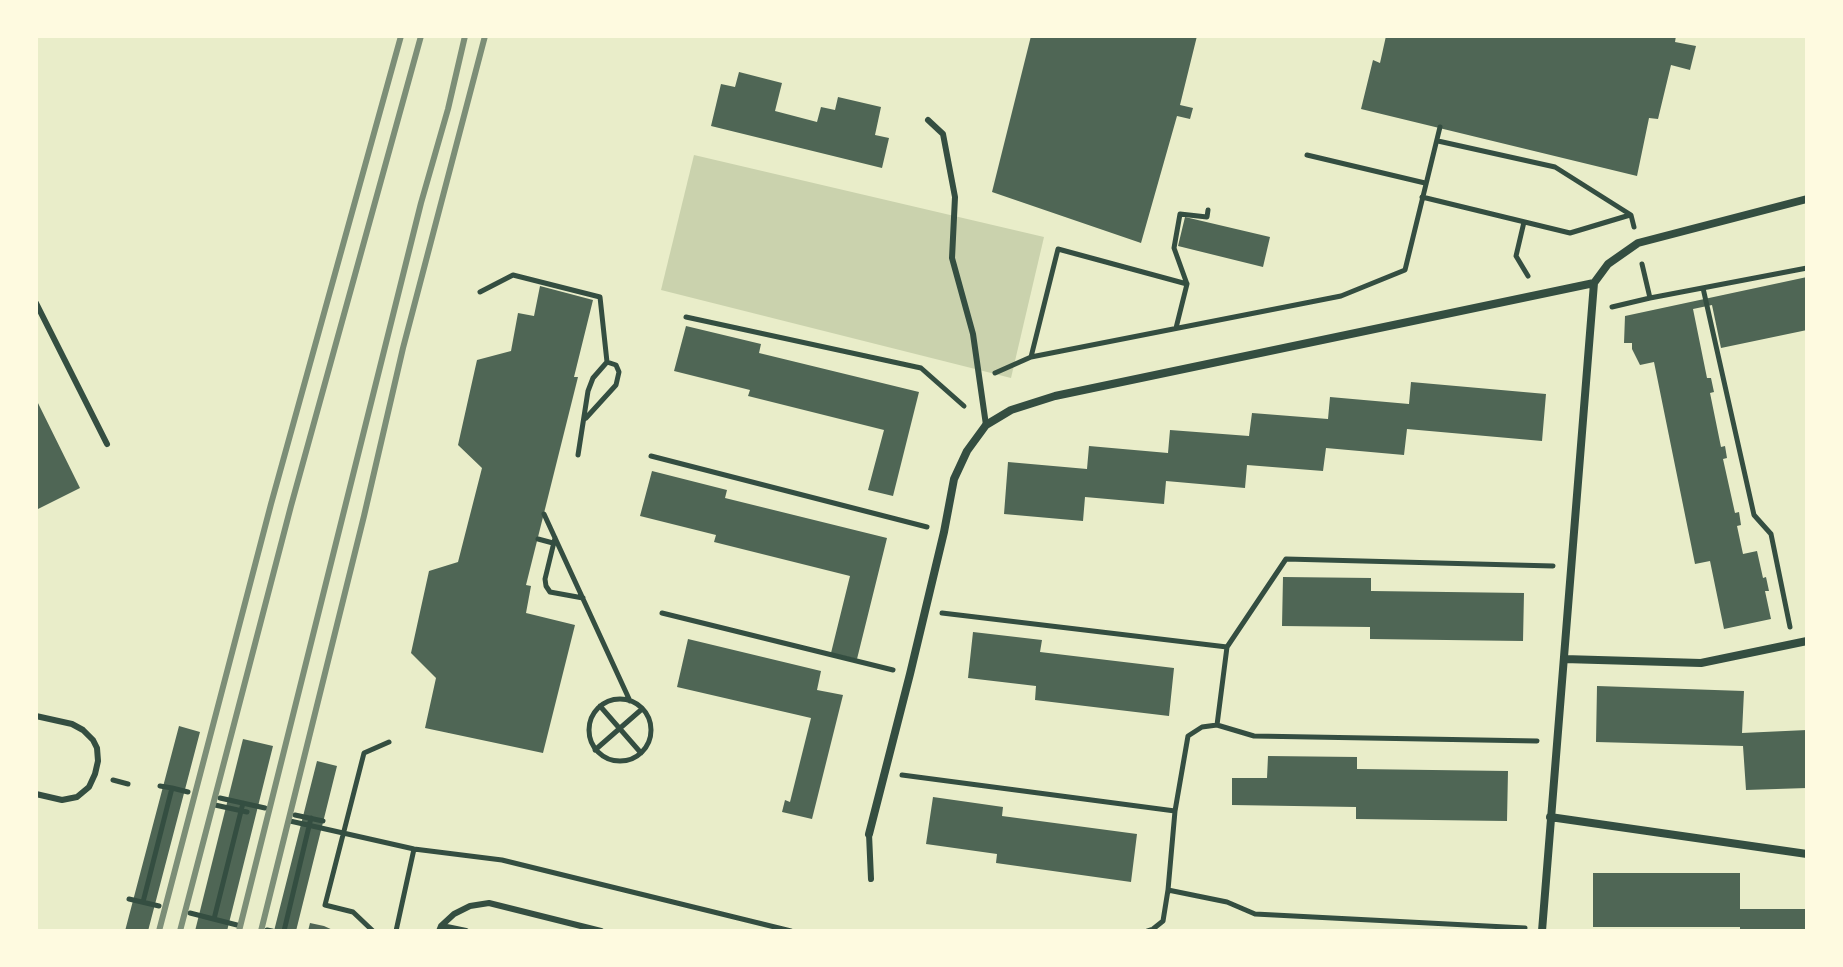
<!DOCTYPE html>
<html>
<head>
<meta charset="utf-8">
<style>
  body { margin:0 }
  #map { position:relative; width:1843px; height:967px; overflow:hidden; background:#e9edc9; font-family:Overpass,sans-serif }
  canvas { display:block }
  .frame { position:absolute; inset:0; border:38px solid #fefae0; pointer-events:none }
</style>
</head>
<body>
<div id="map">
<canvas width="1843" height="967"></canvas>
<div class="frame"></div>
</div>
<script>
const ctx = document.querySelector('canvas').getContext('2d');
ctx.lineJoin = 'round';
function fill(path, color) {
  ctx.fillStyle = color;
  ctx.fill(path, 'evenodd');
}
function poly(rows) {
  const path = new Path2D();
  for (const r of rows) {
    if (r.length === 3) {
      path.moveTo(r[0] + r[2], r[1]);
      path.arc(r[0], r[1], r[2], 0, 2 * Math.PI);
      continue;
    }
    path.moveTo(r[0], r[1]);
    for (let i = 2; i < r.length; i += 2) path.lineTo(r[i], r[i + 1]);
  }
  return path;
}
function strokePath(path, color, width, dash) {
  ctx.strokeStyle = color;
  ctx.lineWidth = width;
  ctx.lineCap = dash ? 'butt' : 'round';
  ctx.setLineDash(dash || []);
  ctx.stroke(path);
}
fill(poly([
  [694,155,1044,237,1011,378,661,290]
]), '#cad2ad');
fill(poly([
  [1031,36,1197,36,1180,105,1193,108,1190,119,1177,116,1141,243,992,192],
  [1386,36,1676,36,1675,42,1696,46,1690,70,1671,65,1658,119,1649,118,1637,176,1361,109,1373,60,1380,63],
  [739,72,782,83,775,111,817,122,821,107,835,110,838,97,881,107,875,135,889,138,882,168,711,126,721,84,735,87],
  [1185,217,1270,237,1263,267,1178,246],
  [1807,277,1807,330,1721,348,1712,305,1693,309,1707,378,1711,378,1714,392,1710,393,1721,447,1725,446,1727,458,1723,459,1735,513,1739,512,1741,525,1737,526,1743,554,1757,551,1763,578,1766,577,1769,591,1765,591,1771,619,1724,629,1710,561,1695,564,1654,362,1640,365,1632,349,1632,343,1624,343,1625,316],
  [540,286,593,300,574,377,578,377,526,585,531,586,526,613,575,625,543,753,425,728,436,678,411,653,429,571,458,562,482,468,458,445,477,360,511,351,518,313,534,316],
  [686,326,761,344,759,353,919,392,893,496,868,490,884,430,748,396,750,390,674,371],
  [1411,382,1546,394,1542,441,1407,429,1404,455,1326,448,1323,471,1247,465,1245,488,1166,481,1164,504,1085,497,1083,521,1004,514,1008,462,1087,469,1089,446,1168,453,1170,430,1249,436,1252,413,1328,419,1330,397,1409,404],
  [36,399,80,488,36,510],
  [652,471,727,490,725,498,887,538,857,659,831,653,850,576,714,542,716,535,640,516],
  [1283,577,1371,578,1371,591,1524,593,1523,641,1370,639,1370,627,1282,626],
  [973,632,1042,640,1040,652,1174,668,1169,716,1035,700,1036,686,968,678],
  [688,639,821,671,817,690,843,695,812,819,782,812,785,800,790,802,811,718,677,687],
  [1597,686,1744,691,1742,733,1807,730,1807,788,1746,790,1743,746,1596,742],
  [179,726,200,732,148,931,125,931],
  [243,739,273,746,227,931,195,931],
  [1268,756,1357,757,1357,769,1508,771,1507,821,1356,819,1356,807,1232,805,1232,778,1267,778],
  [317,761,337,766,296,931,274,931],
  [933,797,1003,807,1002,816,1137,834,1131,882,996,863,997,854,926,844],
  [1593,873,1740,873,1740,909,1807,909,1807,931,1740,931,1740,927,1593,927],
  [310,923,324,926,335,931,308,931]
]), '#4f6655');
strokePath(poly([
  [1438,141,1555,167,1631,215,1634,227],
  [1307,155,1425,183],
  [1422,197,1570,233,1630,215],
  [1524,222,1516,256,1528,276],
  [1642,264,1650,298],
  [1703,288,1754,515,1771,534,1790,627],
  [480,292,513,275,600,297,607,362,593,378,588,391,578,455],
  [1612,307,1650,298,1807,268],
  [686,317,921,368,964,406],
  [1176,328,1187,284,1174,248,1180,214,1207,217,1208,210],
  [1031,357,1058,249,1187,284],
  [995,373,1031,357,1341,296,1405,270,1440,127],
  [586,418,616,385,619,372,616,365,607,362],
  [651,456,927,527],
  [544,514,630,701],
  [555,538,545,579,546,586,550,592,583,598],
  [538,539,553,543],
  [662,613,893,670],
  [942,613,1227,647],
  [620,730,31],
  [600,706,641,753],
  [1217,725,1227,647,1286,559,1553,566],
  [595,750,642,709],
  [902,775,1175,811],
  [113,780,128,784],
  [160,786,172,788],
  [220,798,265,808],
  [215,805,247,812],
  [295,815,323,821],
  [290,821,414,849,502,860,791,931],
  [129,899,159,906],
  [143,902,172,788,188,792],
  [190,913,237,925],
  [214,919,243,803],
  [1525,928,1255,914,1227,902,1168,890,1175,811,1188,736,1202,727,1217,725,1254,736,1537,741],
  [267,930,272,931],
  [284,931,311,818],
  [373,931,353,912,325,905,364,753,389,742],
  [396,931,414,849],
  [1147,931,1153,929,1163,921,1168,890]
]), '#344e41', 5);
strokePath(poly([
  [928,120,943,134,955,197,952,258,973,334,986,425],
  [36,303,107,444],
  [36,716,72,724,83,730,93,740,97,748,98,761,95,774,89,787,77,797,62,800,36,794],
  [869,834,871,879],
  [442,926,466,931],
  [439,931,441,926,454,914,470,906,489,903,601,931]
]), '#344e41', 6);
strokePath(poly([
  [1564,659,1701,663,1807,641],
  [1550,817,1807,854],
  [869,834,910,674,944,532,954,479,967,451,986,425,1011,410,1055,396,1594,283,1608,264,1638,243,1807,199],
  [1542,931,1594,283]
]), '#344e41', 8);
strokePath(poly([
  [159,931,271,504,401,36],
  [180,931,291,506,421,36],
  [239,931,421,203,448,109,465,36],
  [261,931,364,516,403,348,485,36]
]), '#7c8e77', 6);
</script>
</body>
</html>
